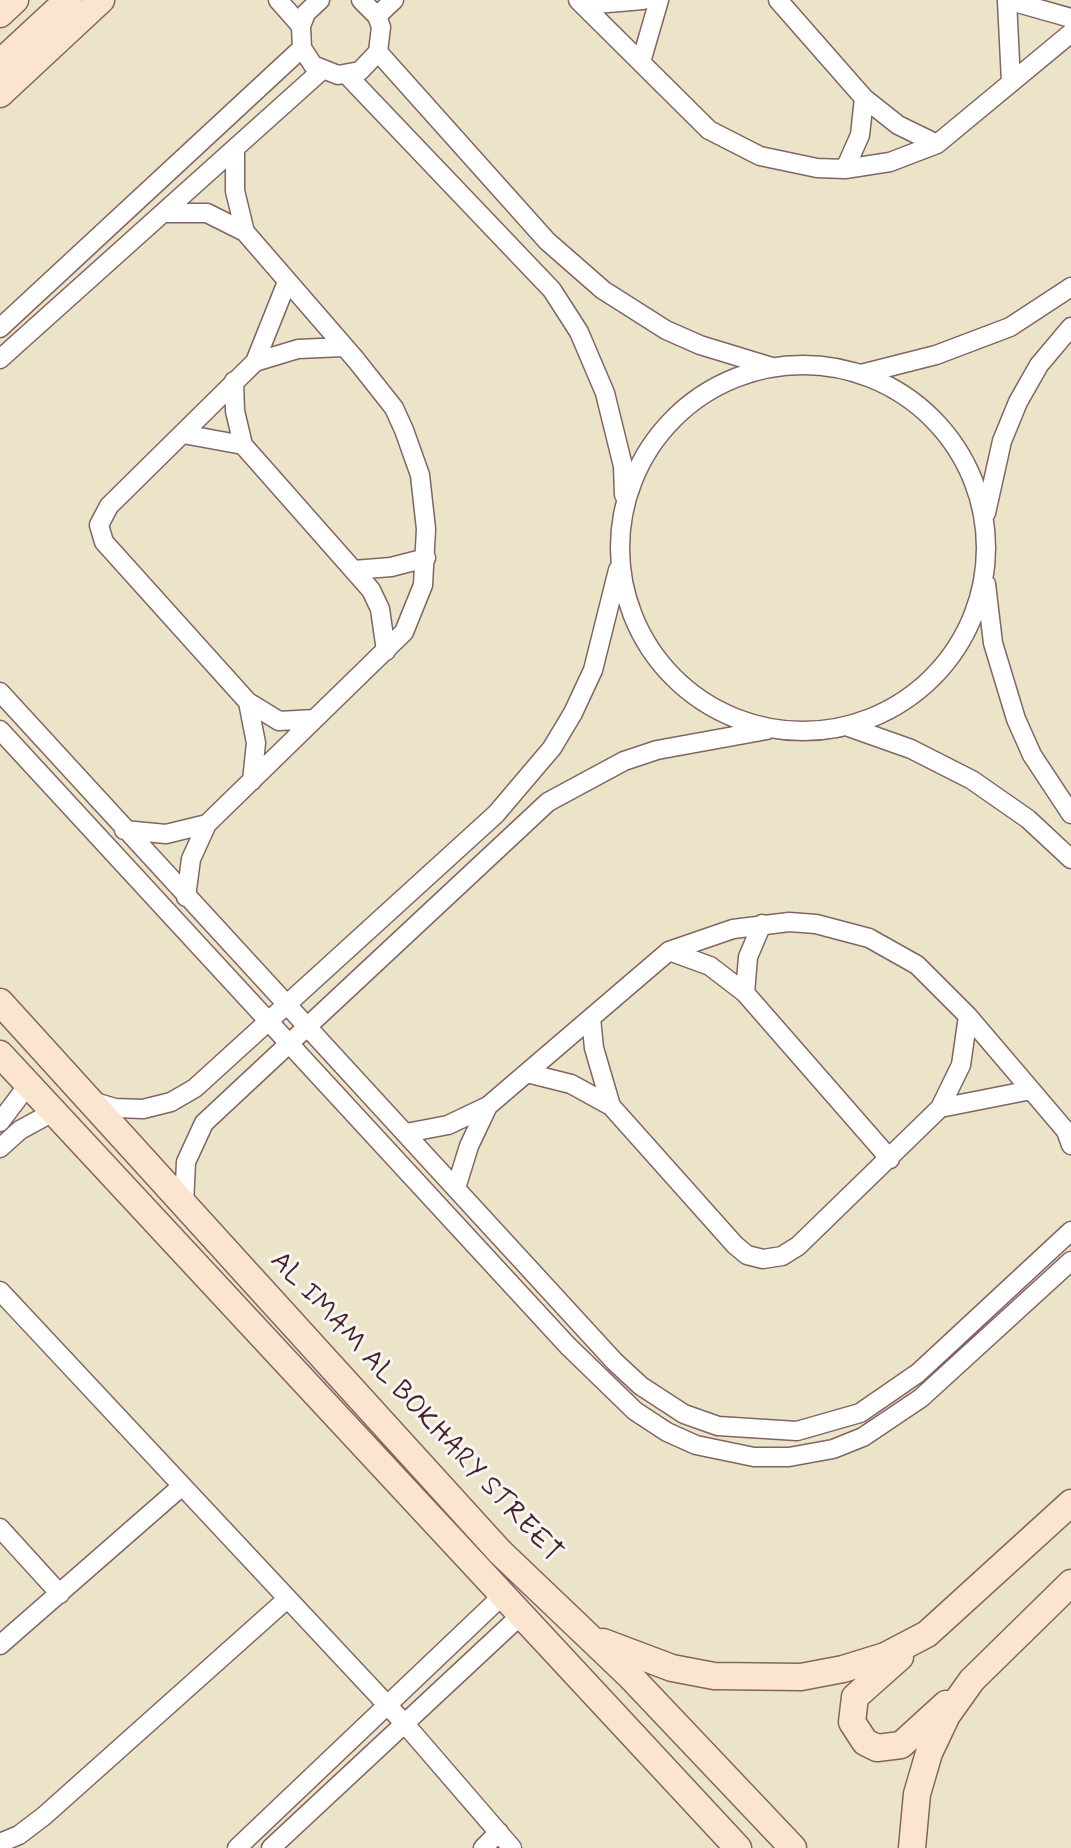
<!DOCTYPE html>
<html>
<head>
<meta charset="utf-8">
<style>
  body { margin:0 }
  canvas { display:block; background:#ece4c8 }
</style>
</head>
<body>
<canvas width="1071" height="1848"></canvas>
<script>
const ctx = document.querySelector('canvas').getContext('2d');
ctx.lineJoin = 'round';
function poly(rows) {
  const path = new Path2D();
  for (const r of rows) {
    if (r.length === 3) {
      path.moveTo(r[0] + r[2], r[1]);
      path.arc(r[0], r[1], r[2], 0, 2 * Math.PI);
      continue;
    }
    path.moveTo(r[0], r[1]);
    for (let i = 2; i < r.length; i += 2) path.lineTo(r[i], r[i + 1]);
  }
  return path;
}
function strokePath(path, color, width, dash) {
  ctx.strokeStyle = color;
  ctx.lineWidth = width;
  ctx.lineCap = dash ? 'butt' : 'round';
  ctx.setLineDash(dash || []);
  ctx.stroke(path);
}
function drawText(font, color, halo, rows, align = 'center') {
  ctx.font = font + ' Mynerve,sans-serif';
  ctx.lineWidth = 6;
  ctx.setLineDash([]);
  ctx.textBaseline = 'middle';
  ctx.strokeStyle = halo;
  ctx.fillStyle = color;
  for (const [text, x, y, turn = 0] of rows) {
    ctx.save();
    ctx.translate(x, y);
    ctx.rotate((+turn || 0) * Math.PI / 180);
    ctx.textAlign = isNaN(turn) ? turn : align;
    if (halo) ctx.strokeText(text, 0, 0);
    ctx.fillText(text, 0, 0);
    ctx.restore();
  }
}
const street = poly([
  [278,0,301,26],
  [320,0,306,13,301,26,302,48,313,65,338,75,360,71,378,52,381,27,377,16,361,0],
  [578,0,709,130,760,156,817,168,845,169,890,162,937,144,1071,33],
  [778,0,864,98,898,125,937,144],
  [1007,0,1071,18],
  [1007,1,1011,82],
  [584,5,643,0],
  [377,16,394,0],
  [378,52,547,241,603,290,666,330,700,345,772,367],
  [641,62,659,0],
  [347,75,552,290,579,332,605,393,623,466,624,495],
  [235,149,235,191,245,232],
  [845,169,860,135,864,98],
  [163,213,207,213,245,232,356,360,394,408,404,430,420,475,426,529,423,585,404,632,207,824,191,859,186,897],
  [287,282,255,362,109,506,99,525,104,542,248,702,279,721,315,719],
  [0,328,302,48],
  [0,359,321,71],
  [255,362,298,349,343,347],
  [803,548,183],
  [861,374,936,355,1010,327,1071,287],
  [234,381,235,411,243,445,371,590,380,609,386,651],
  [183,434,243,445],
  [986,513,1002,441,1018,402,1039,365,1071,327],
  [354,570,391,567,426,558],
  [986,584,993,643,1016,719,1032,755,1071,814],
  [0,692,615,1362,641,1386,684,1414,718,1426,797,1431,860,1413,918,1373,1071,1231],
  [248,702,256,743,252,781],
  [846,726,911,749,972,780,1028,819,1071,859],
  [0,730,568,1346,635,1411,667,1432,696,1445,754,1457,789,1457,833,1449,863,1437,921,1398,1071,1261],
  [124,830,166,834,207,824],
  [669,951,710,966,745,993,890,1159],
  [745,993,748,957,762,924],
  [591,1018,594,1048,611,1106],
  [527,1073,571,1084,611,1106,735,1245,747,1255,763,1259,782,1256,798,1246,940,1108,961,1065,968,1016],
  [91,1101,115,1108,143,1109,171,1102,195,1088,496,814,552,748,573,713,593,670,618,570],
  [940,1108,1031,1090],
  [0,1122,28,1085],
  [406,1133,448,1125,488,1106,669,951,733,929,789,922,816,924,869,938,917,965,968,1016,1066,1131,1071,1145],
  [0,1148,20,1130,53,1112],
  [456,1188,469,1146,488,1106],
  [184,1204,186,1162,204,1123,548,802,624,761,657,750,767,730],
  [0,1291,405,1724,512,1848],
  [0,1528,60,1594],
  [0,1645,182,1486],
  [0,1843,19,1835,44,1816,287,1599],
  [237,1848,502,1596],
  [271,1848,520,1616],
  [483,1848,499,1832]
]);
const secondary = poly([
  [0,14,15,0],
  [0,63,68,0],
  [0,94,101,0],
  [0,1002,500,1552,630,1676,793,1848],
  [0,1054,738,1848],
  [603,1642,672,1668,714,1676,801,1677,843,1669,885,1656,927,1634,1071,1503],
  [900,1657,855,1697,852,1722,865,1742,877,1748,901,1745,946,1704],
  [912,1848,917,1794,929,1753,947,1715,972,1680,1071,1583]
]);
strokePath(street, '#836462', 21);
strokePath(secondary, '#836462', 29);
strokePath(street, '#fff', 18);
strokePath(secondary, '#fbe5cf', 26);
drawText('28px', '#4a1f2b', '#f6f6f2', [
  ["AL IMAM AL BOKHARY STREET",415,1408,47]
]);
</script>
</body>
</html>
